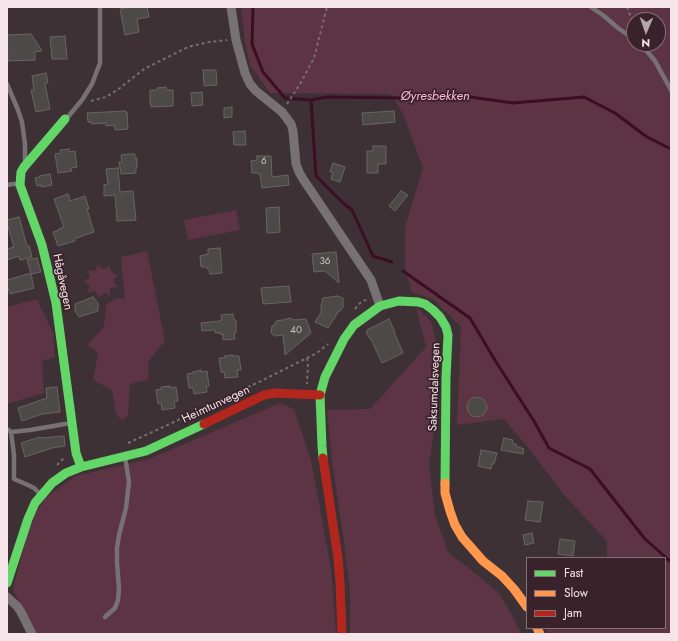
<!DOCTYPE html>
<html>
<head>
<meta charset="utf-8">
<style>
  body { margin:0 }
  #map { position:relative; width:678px; height:641px; overflow:hidden; background:#3e3135; font-family:Jost,sans-serif }
  canvas { display:block }
  .frame { position:absolute; inset:0; border:8px solid #f5e5ea; pointer-events:none }
  .legend { position:absolute; left:526px; top:557px; width:140px; height:72px; box-sizing:border-box; background:#39222a; border:1px solid #847077; margin:0; padding:5px 7px; list-style:none; font-size:12px; color:#f5e5ea }
  .legend li { display:flex; align-items:center; gap:8px; height:20px }
  .legend b { width:20px; border:1px solid #847077 }
  .north { position:absolute; left:626px; top:12px; width:40px; height:40px; box-sizing:border-box; background:#39222a; border:1px solid #847077; border-radius:50%; rotate:182deg; font-size:11px; font-weight:700; line-height:16px; text-align:center; color:#f5e5ea }
  .north::after { content:''; display:block; margin:auto; width:14px; height:18px; background:#b5a6ab; clip-path:polygon(50% 0,100% 100%,50% 72%,0 100%) }
</style>
</head>
<body>
<div id="map">
<canvas width="678" height="641"></canvas>
<div class="frame"></div>
<ul class="legend">
<li><b style="height:5px;background:#63d668"></b>Fast</li>
<li><b style="height:5px;background:#ff974d"></b>Slow</li>
<li><b style="height:5px;background:#b3261e"></b>Jam</li>
</ul>
<div class="north">N</div>
</div>
<script>
const ctx = document.querySelector('canvas').getContext('2d');
ctx.lineJoin = 'round';
function fill(path, color) {
  ctx.fillStyle = color;
  ctx.fill(path, 'evenodd');
}
function poly(rows) {
  const path = new Path2D();
  for (const r of rows) {
    if (r.length === 3) {
      path.moveTo(r[0] + r[2], r[1]);
      path.arc(r[0], r[1], r[2], 0, 2 * Math.PI);
      continue;
    }
    path.moveTo(r[0], r[1]);
    for (let i = 2; i < r.length; i += 2) path.lineTo(r[i], r[i + 1]);
  }
  return path;
}
function strokePath(path, color, width, dash) {
  ctx.strokeStyle = color;
  ctx.lineWidth = width;
  ctx.lineCap = dash ? 'butt' : 'round';
  ctx.setLineDash(dash || []);
  ctx.stroke(path);
}
function drawText(font, color, halo, rows, align = 'center') {
  ctx.font = font + ' Jost,sans-serif';
  ctx.lineWidth = 3.5;
  ctx.setLineDash([]);
  ctx.textBaseline = 'middle';
  ctx.strokeStyle = halo;
  ctx.fillStyle = color;
  for (const [text, x, y, turn = 0] of rows) {
    ctx.save();
    ctx.translate(x, y);
    ctx.rotate((+turn || 0) * Math.PI / 180);
    ctx.textAlign = isNaN(turn) ? turn : align;
    if (halo) ctx.strokeText(text, 0, 0);
    ctx.fillText(text, 0, 0);
    ctx.restore();
  }
}
fill(poly([
  [241,7,671,7,671,634,548,634,546,628,665,628,665,558,607,558,607,541,564,495,526,445,504,419,457,425,461,327,434,300,411,291,405,267,405,227,423,168,403,114,391,94,270,93,250,65,245,42],
  [634,20,658,20,658,44,634,44],
  [236,210,240,230,188,240,184,220],
  [147,251,165,341,149,360,148,380,130,384,128,416,121,420,116,413,112,390,93,380,98,353,87,345,104,327,106,305,116,298,125,299,121,257],
  [98,264,103,269,110,266,111,272,118,275,113,281,118,287,110,288,110,296,104,293,98,298,96,291,88,292,90,285,84,281,90,277,88,270,95,271],
  [37,299,53,333,55,357,42,361,44,393,7,404,7,307],
  [416,307,425,315,432,323,436,343,434,371,434,431,429,465,435,515,448,552,476,574,500,594,522,634,350,634,350,592,344,542,332,461,327,410,370,409,426,347],
  [280,403,294,409,311,460,331,568,336,634,35,634,13,589,26,539,35,515,46,497,76,476,149,459]
]), '#5c3444');
strokePath(poly([
  [253,7,252,44,263,72,285,98,311,100,327,97,403,98,470,97,513,103,584,97,615,113,647,137,671,149],
  [311,100,316,176,343,203,352,210,373,256,392,262],
  [403,271,470,318,496,362,534,421,549,448,590,469,645,539,671,562]
]), '#3b0e23', 3);
const building = poly([
  [132,7,147,7,149,17,137,19,139,32,125,35,120,9,132,7],
  [31,34,42,51,35,52,35,60,8,61,7,35,31,34],
  [65,36,67,59,52,59,50,37,65,36],
  [203,70,216,70,217,85,204,86,203,70],
  [46,73,48,82,46,83,46,84,45,84,50,109,36,112,31,90,34,90,32,76,46,73],
  [166,87,166,90,173,90,173,106,151,107,151,104,150,104,150,90,157,90,157,88,166,87],
  [202,92,203,105,192,106,191,93,202,92],
  [232,107,232,117,224,118,224,108,232,107],
  [125,111,125,112,127,112,128,129,115,130,114,125,106,126,106,123,92,124,92,122,88,122,87,113,125,111],
  [394,111,395,122,363,125,362,113,394,111],
  [245,131,246,145,234,145,233,132,245,131],
  [373,146,386,146,386,164,378,164,378,173,367,173,367,151,373,151,373,146],
  [69,149,69,152,75,151,77,167,71,168,72,171,58,173,55,154,61,153,60,150,69,149],
  [129,154,135,154,135,159,137,158,137,167,136,168,136,173,121,174,119,162,122,162,121,155,129,154],
  [257,156,271,156,272,177,288,175,289,185,262,188,260,174,258,174,258,173,252,173,251,161,257,160,257,156],
  [333,163,345,167,340,182,331,179,333,172,330,172,333,163],
  [118,168,120,192,133,191,136,220,117,221,115,195,104,196,104,185,108,184,106,169,118,168],
  [50,174,52,185,41,187,41,185,37,186,35,178,40,177,39,176,50,174],
  [401,191,408,195,395,211,389,206,401,191],
  [68,194,70,201,85,196,89,209,87,209,94,232,74,239,75,241,58,246,53,232,59,230,59,229,64,227,54,199,68,194],
  [279,207,280,232,267,233,266,208,279,207],
  [19,217,27,246,29,246,32,257,20,260,19,256,7,260,7,249,14,247,7,223,7,220,19,217],
  [220,248,222,273,210,274,209,269,207,269,207,267,201,267,200,256,208,254,208,249,220,248],
  [336,252,339,283,325,271,314,272,312,254,336,252],
  [37,258,41,272,31,274,34,288,10,294,7,284,7,280,31,273,27,260,37,258],
  [289,286,291,302,263,304,261,288,289,286],
  [337,296,343,298,343,307,340,311,339,311,328,328,315,322,321,312,321,307,323,298,337,296],
  [93,297,98,303,98,311,79,317,75,311,75,304,93,297],
  [233,314,234,320,236,320,236,333,234,333,235,339,223,340,223,334,221,335,221,333,215,333,215,330,202,331,201,323,220,321,220,320,222,320,221,315,233,314],
  [290,318,294,320,306,319,311,333,285,355,283,335,275,336,271,333,272,326,274,326,276,321,283,320,290,318],
  [389,319,395,332,394,332,403,353,382,363,371,339,370,339,366,332,367,331,367,330,389,319],
  [233,355,233,356,239,356,241,370,237,370,238,377,225,378,224,372,221,372,219,358,225,358,224,356,233,355],
  [201,370,201,372,207,371,209,386,206,386,207,392,194,394,193,388,189,388,187,374,193,373,193,372,201,370],
  [170,386,170,388,176,387,178,401,174,402,175,408,162,410,161,403,158,404,156,390,162,389,161,387,170,386],
  [57,387,60,412,42,414,22,421,18,408,47,398,46,388,57,387],
  [477,407,10],
  [64,436,65,446,52,448,25,457,21,443,40,437,41,438,64,436],
  [504,438,513,440,512,443,516,444,516,446,524,449,523,454,501,450,504,438],
  [481,450,497,453,494,464,492,464,491,469,478,466,481,450],
  [528,501,543,502,540,522,525,520,528,501],
  [532,533,534,543,525,545,523,535,532,533],
  [560,539,575,541,573,556,558,554,560,539]
]);
fill(building, '#4c4947');
strokePath(building, '#686562', 1);
strokePath(poly([
  [627,7,634,26],
  [91,101,106,97,120,88,144,69,188,47,209,42,227,40],
  [287,104,300,84,314,58,327,7],
  [355,309,360,303,369,298],
  [307,358,308,364,307,384],
  [128,443,159,429,261,381,317,353,328,344],
  [57,465,65,457]
]), '#766f71', 2, [3, 3]);
strokePath(poly([
  [591,7,604,16,618,28,634,39],
  [641,44,655,61,671,90],
  [7,84,18,110,22,122,25,144,25,161],
  [67,118,82,100,92,84,100,63,100,7],
  [7,185,13,184,19,184],
  [7,429,11,432,30,430,71,423],
  [11,432,14,455,14,479,28,485,34,488,41,495],
  [105,617,115,608,118,600,119,589,117,562,117,548,119,535,126,508,129,482,125,457]
]), '#777173', 4.5);
strokePath(poly([
  [231,7,236,40,245,73,250,84,256,91,282,112,291,124,293,131,296,164,299,172,303,179,371,280,380,306],
  [7,597,17,606,21,612,32,634]
]), '#777173', 9);
strokePath(poly([
  [65,119,24,167,21,172,20,185,42,245,56,303,76,453,81,467],
  [323,458,322,446,320,395,325,377,344,339,354,325,380,306,399,301,418,302,425,304,433,310,440,317,446,327,448,335,446,378,445,483],
  [7,583,28,519,35,503,52,483,66,473,81,467,146,451,204,424]
]), '#63d668', 9);
strokePath(poly([
  [445,483,445,493,450,511,455,525,462,537,483,561,502,576,514,589,527,607],
  [537,628,540,634]
]), '#ff974d', 9);
strokePath(poly([
  [204,424,264,395,275,393,320,395],
  [323,458,338,558,340,582,342,634]
]), '#b3261e', 9);
drawText('10px', '#cbbec1', null, [
  ["6",264,162],
  ["36",325,262],
  ["40",296,331]
]);
drawText('12px', '#f5e5ea', '#39222a', [
  ["Hågåvegen",62,282,78],
  ["Saksumdalsvegen",435,387,-88],
  ["Heimtunvegen",216,405,-25]
]);
drawText('italic 13px', '#feb8d1', '#39222a', [
  ["Øyresbekken",435,97]
]);
</script>
</body>
</html>
